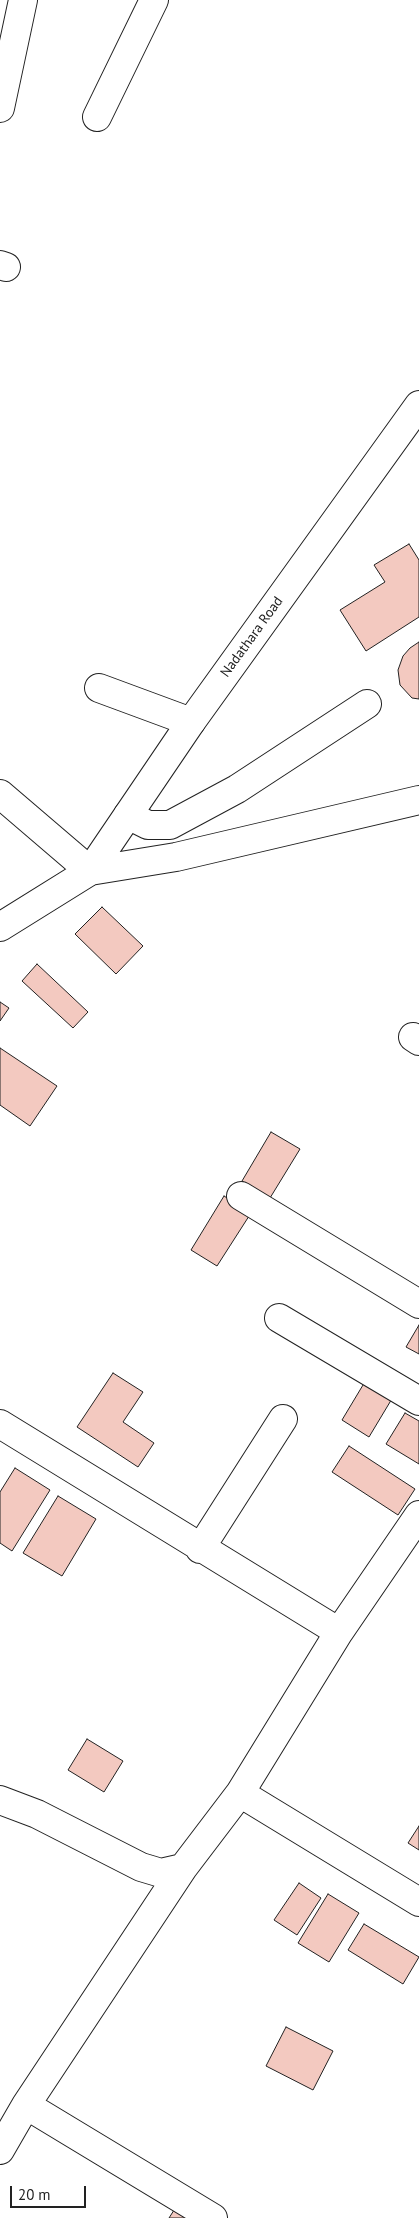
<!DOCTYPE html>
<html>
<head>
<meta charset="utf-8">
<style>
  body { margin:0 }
  #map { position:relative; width:419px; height:2218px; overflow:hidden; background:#fff; font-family:"PT Sans",sans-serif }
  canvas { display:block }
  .scale { position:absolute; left:10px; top:2186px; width:76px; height:22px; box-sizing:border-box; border:2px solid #222; border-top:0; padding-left:6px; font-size:15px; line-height:18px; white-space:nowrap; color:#222; -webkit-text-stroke:4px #fff; paint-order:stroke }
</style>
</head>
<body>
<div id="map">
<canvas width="419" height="2218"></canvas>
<div class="scale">20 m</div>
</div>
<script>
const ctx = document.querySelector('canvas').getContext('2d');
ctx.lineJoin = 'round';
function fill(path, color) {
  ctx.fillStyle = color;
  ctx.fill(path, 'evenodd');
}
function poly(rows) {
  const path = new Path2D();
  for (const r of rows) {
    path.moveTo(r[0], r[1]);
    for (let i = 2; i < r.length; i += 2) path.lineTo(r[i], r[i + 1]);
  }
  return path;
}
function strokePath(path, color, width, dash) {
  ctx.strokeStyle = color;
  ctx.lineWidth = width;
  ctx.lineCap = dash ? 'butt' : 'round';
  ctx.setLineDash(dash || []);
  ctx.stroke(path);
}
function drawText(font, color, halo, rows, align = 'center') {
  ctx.font = font + ' "PT Sans",sans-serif';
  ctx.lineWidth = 4;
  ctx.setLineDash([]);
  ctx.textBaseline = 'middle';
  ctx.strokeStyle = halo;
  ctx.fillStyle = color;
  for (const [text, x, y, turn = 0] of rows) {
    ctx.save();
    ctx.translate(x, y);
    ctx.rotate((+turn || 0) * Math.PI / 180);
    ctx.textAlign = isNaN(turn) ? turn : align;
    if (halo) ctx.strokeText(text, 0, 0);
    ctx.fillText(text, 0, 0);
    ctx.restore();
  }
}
const building = poly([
  [409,544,419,560,419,617,366,651,340,610,385,582,374,565,409,544],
  [419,642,419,699,412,698,400,685,398,670,403,656,410,648,419,642],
  [102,907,143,946,116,974,75,934,102,907],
  [37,964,88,1012,73,1028,22,981,37,964],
  [0,1002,9,1008,0,1021,0,1002],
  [0,1048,57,1086,30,1126,0,1105,0,1048],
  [271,1132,300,1149,270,1198,242,1181,271,1132],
  [224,1196,251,1213,217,1266,191,1250,224,1196],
  [419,1325,419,1354,406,1347,419,1325],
  [113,1373,143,1392,123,1422,154,1443,138,1467,77,1427,113,1373],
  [366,1380,393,1397,369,1437,342,1420,366,1380],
  [405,1413,419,1421,419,1464,386,1444,405,1413],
  [349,1446,415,1489,398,1515,332,1472,349,1446],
  [15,1468,50,1490,12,1551,0,1543,0,1492,15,1468],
  [58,1496,96,1519,62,1576,23,1553,58,1496],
  [87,1739,123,1761,104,1792,68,1770,87,1739],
  [419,1826,419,1850,408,1843,419,1826],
  [299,1883,321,1898,297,1935,274,1920,299,1883],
  [328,1894,359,1913,329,1962,298,1943,328,1894],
  [364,1924,419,1957,403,1984,348,1950,364,1924],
  [286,2027,333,2051,313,2090,266,2066,286,2027],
  [176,2207,193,2218,169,2218,176,2207]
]);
fill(building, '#f3c9c0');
strokePath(building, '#222', 1);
const minor = poly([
  [0,108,23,0],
  [97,117,154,0],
  [0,265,6,267],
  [99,688,191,722],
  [0,794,90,871],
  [128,815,148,825,170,825,237,789,367,704],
  [413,1037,419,1041],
  [241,1196,419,1304],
  [279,1318,419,1401],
  [0,1424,339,1632],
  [200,1549,283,1419],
  [240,1793,419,1902],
  [0,1800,37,1814,141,1867,161,1873,183,1868,240,1793,339,1632,419,1515],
  [26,2105,213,2218],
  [0,2150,26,2105,183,1868]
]);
const major = poly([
  [90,871,191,722,419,405],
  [0,927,90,871,176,857,419,800]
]);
strokePath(minor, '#222', 30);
strokePath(major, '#222', 30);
strokePath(minor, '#fff', 28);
strokePath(major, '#fff', 28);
drawText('14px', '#222', '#fff', [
  ["Nadathara Road",252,637,-54]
]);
</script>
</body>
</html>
